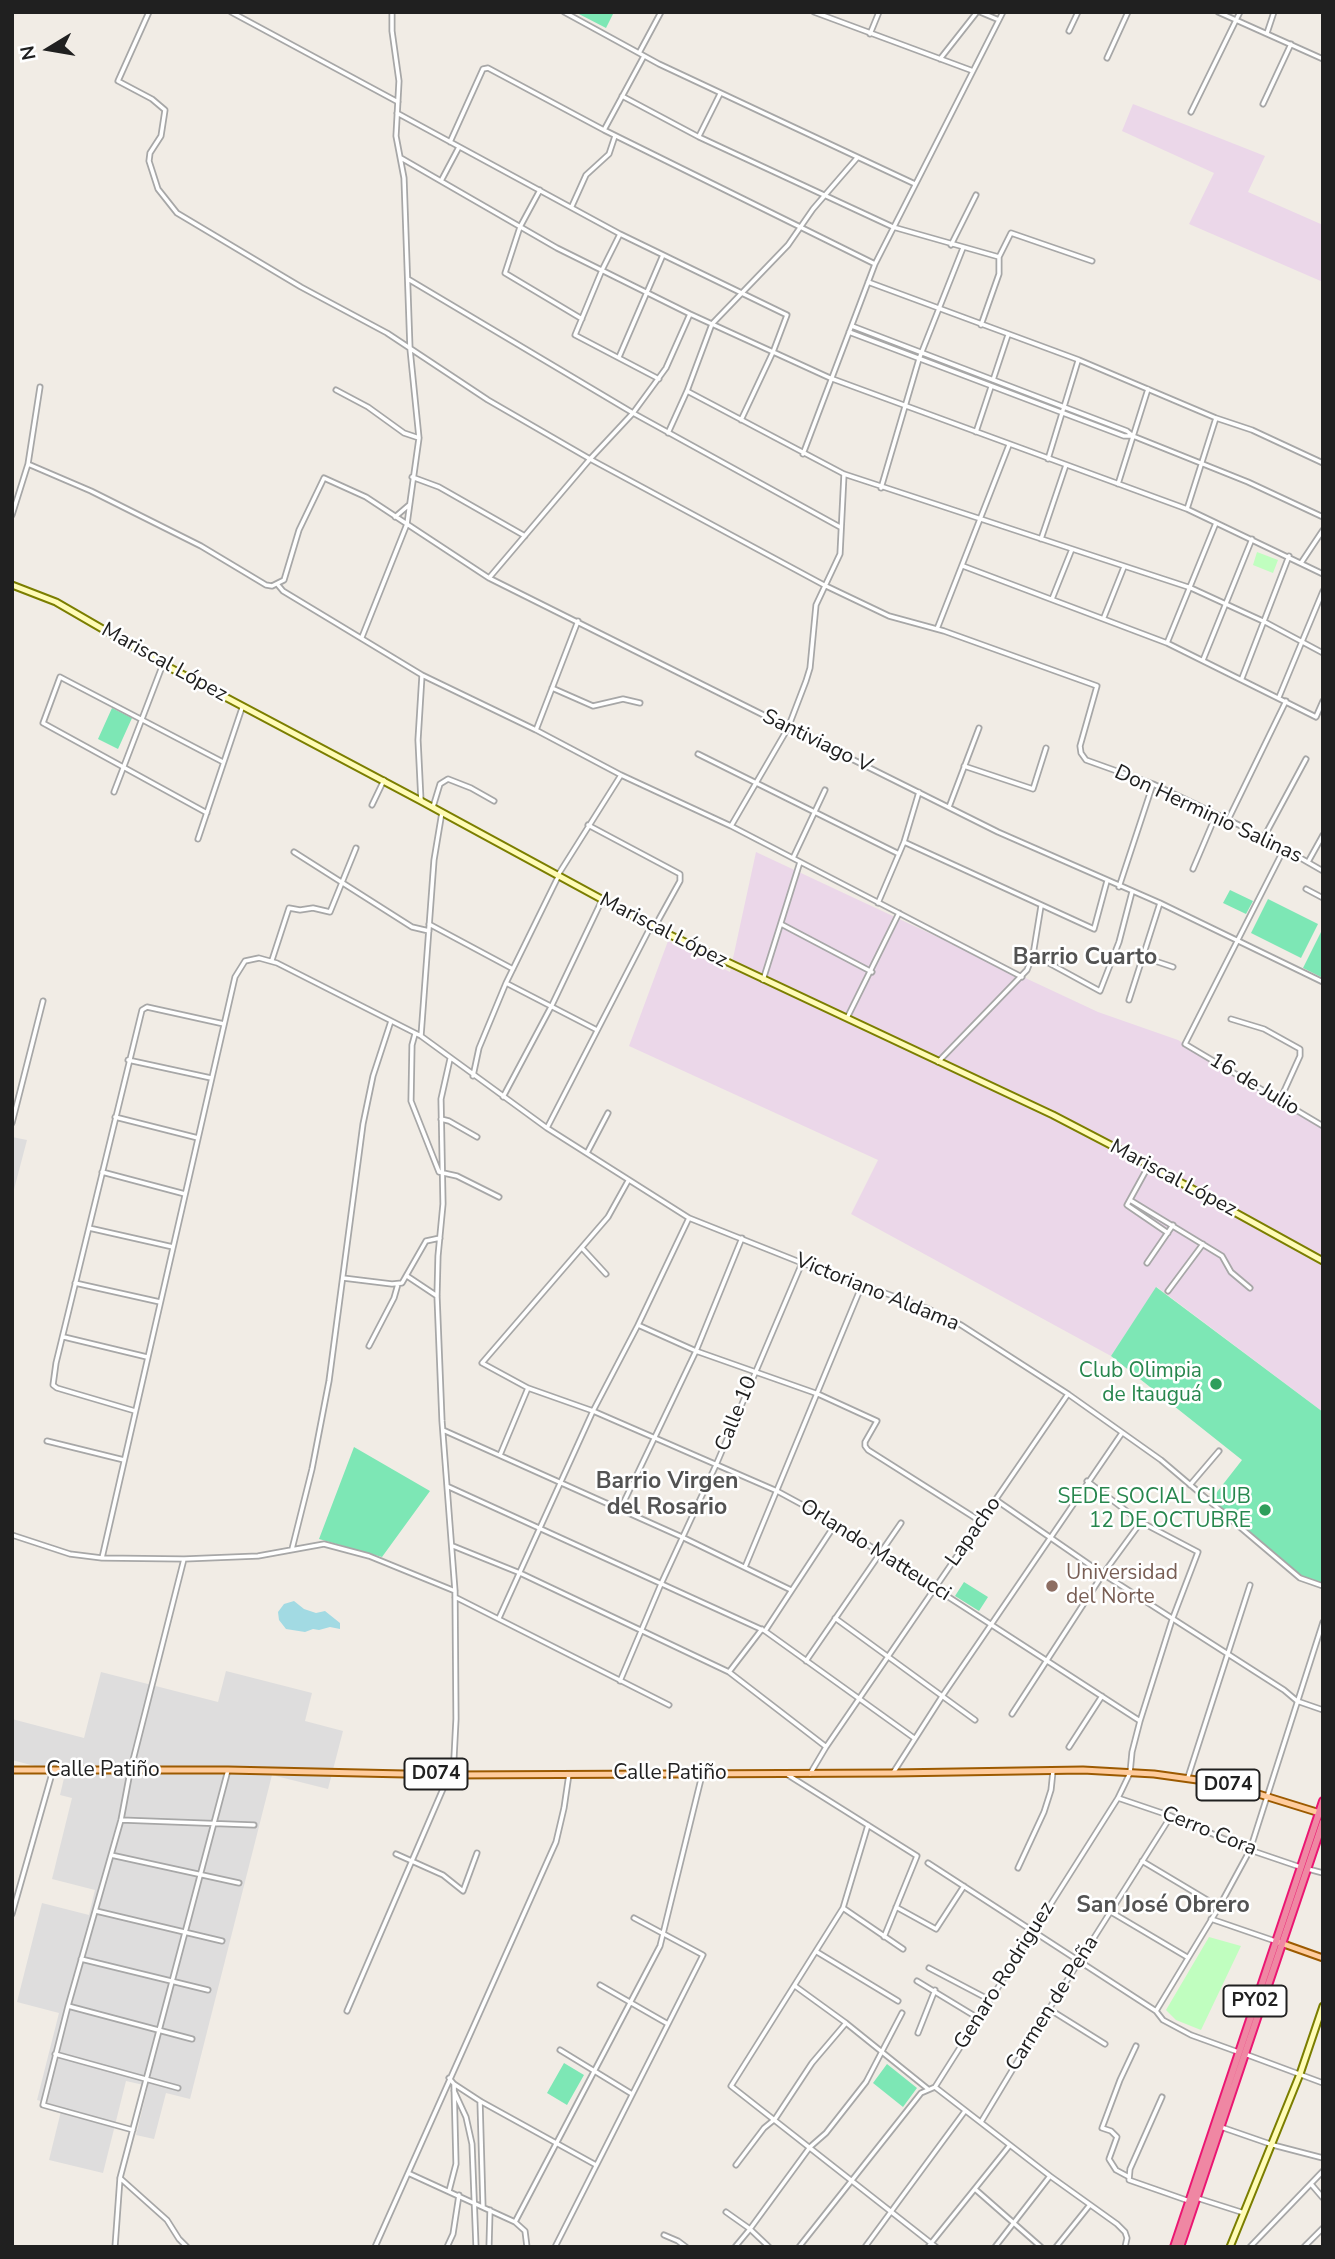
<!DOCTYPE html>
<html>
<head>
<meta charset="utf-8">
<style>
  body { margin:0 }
  #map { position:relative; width:1335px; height:2259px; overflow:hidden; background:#f1ece5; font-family:"Nunito Sans",sans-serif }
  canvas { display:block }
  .frame { position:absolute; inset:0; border:14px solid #202020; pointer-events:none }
  .north { position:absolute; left:14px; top:14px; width:70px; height:70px; -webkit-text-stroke:5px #fff; paint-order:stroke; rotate:259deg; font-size:19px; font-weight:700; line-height:28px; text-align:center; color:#202020 }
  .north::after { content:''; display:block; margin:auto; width:24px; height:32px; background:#202020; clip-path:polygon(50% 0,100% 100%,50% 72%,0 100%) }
</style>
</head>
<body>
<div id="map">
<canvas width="1335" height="2259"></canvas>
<div class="frame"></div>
<div class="north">N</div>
</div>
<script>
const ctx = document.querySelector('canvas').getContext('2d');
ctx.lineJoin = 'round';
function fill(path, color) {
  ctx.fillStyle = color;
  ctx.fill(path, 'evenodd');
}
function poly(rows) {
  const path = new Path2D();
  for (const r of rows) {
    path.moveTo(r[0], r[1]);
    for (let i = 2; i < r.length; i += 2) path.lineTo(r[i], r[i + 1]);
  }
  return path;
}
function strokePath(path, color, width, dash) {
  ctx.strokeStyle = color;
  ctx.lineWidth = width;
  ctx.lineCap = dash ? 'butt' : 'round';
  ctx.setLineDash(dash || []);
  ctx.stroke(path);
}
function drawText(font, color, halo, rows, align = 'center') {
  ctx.font = font + ' "Nunito Sans",sans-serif';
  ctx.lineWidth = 5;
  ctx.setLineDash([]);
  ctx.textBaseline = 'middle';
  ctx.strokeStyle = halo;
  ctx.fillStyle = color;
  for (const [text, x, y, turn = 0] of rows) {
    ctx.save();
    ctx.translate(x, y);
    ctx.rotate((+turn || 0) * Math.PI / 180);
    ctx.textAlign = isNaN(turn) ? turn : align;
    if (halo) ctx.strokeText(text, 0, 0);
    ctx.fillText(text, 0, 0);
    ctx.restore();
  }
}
fill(poly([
  [12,1137,27,1140,12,1197],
  [226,1671,312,1693,305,1721,343,1731,328,1789,272,1775,190,2099,166,2093,154,2139,136,2135,148,2086,126,2081,103,2173,49,2160,62,2107,37,2100,59,2013,17,2002,42,1903,89,1915,95,1890,52,1879,72,1798,60,1795,65,1774,12,1760,12,1719,84,1738,101,1672,218,1702]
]), '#dedddd');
fill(poly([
  [1133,104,1265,156,1248,192,1323,225,1323,282,1189,224,1214,173,1122,131],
  [756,852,1098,1012,1178,1040,1323,1129,1323,1412,1157,1287,1111,1356,851,1214,878,1160,629,1046,668,941,730,972]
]), '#ebd7e9');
fill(poly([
  [1257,552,1278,560,1273,573,1253,565],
  [1209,1937,1241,1946,1201,2030,1176,2020,1166,2010]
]), '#c0febf');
fill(poly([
  [575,12,614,12,606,28],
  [112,708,132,718,118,749,98,739],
  [1230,890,1253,901,1246,914,1223,903],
  [1268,899,1318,924,1301,958,1251,933],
  [1323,928,1323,978,1303,968],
  [1156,1287,1323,1412,1323,1584,1299,1577,1210,1501,1242,1460,1111,1356],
  [354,1447,430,1491,382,1557,319,1539],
  [964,1582,988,1597,979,1611,955,1596],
  [564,2063,584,2075,567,2105,547,2093],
  [887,2064,917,2088,903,2107,873,2083]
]), '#7de7b5');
fill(poly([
  [294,1601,304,1609,316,1613,325,1611,340,1623,340,1629,330,1627,319,1630,313,1629,305,1632,286,1629,279,1620,278,1612,284,1604]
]), '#a2dae3');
const street = poly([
  [149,12,118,81,152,99,165,110,161,136,150,153,149,161,158,189,177,213,301,287,387,333,488,400,590,459,824,585,889,616,944,631,1097,686,1080,746,1081,753,1086,760,1153,784,1264,837,1323,871],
  [231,12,398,102],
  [564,12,659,64,915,184],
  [814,12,973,71],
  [980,12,999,20],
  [1218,12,1323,59],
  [1069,31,1078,12],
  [1267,33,1274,12],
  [870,34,879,12],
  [639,53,661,12],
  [1107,58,1128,12],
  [940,59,977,12],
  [622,96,699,137,893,227,999,257],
  [1263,104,1291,44],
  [1191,112,1240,12],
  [397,113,620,234,787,315,773,352,741,420],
  [604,130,644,56],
  [699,136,720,94],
  [450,142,483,69,488,68,604,130,875,264],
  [401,158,557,248,690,314,830,378,1187,509,1323,574],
  [441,181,459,147],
  [540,190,520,227,505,273,582,319],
  [572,206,586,175,609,154,615,136],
  [620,234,602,270,575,335,659,379],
  [951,245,976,195],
  [408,279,633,413,840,527],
  [868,282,1079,360,1216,418,1252,430,1323,463],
  [981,325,999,274,999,257,1011,233,1092,261],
  [849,332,1124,436,1133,436,1127,431,852,326],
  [619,357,663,255],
  [993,380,1008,335],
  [336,390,368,407,404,433,419,438],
  [687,391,844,474,1191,588,1265,622,1323,653],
  [976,432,991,387],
  [668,433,687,391,712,324,788,245,813,209,857,158],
  [1133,436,1248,482,1323,517],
  [803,454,875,264,1003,12],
  [1048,459,1078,361],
  [28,464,91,491,201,546,266,585,272,586,284,580,299,530,324,478,366,497,489,578,998,832,1160,903,1323,982],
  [412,477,439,487,525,536],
  [1118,484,1148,389],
  [881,488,919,359,963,248],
  [1187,509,1216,418],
  [12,515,28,464,40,387],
  [395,517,409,505],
  [1041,539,1066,465],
  [1301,563,1323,530],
  [963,566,1167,643,1316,717,1323,701],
  [489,578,590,459,633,413,666,368,690,314],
  [278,585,283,591,422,675,536,730,621,775,731,826,1022,977],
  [1052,599,1072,549],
  [1104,617,1124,567],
  [937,629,1009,445],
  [362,637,407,524,419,438,410,349,404,178,396,136,399,81,392,31,392,12],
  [1167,643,1216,523],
  [1203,660,1252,539],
  [1242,678,1289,556],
  [552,688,593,706,623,699,640,703],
  [1279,697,1323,591],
  [536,730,578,621],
  [698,754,899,854],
  [964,766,1033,789,1046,748],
  [114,792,163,664],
  [421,801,418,740,422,675],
  [372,805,384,780],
  [433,807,440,784,448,779,471,788,494,801],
  [949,807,979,728],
  [207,813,43,723,60,677,223,762],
  [1228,820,1286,701],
  [588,825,680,874,680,881,654,928],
  [731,826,788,728,806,681,810,668,816,605,840,554,844,474],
  [1264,837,1306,759],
  [198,839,242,708],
  [904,842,1094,929,1107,881],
  [1284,849,1185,1044,1323,1126],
  [294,852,412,927,429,931],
  [793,858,825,790],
  [1308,862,1323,835],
  [1193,869,1216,815],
  [558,875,621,775],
  [1119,887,1153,784],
  [1306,889,1323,898],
  [878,903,904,842,919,792],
  [429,924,513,969],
  [781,924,872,972],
  [1034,955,1100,991,1119,942,1132,892],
  [1143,957,1173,967],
  [272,960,289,908,300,910,313,908,330,912,356,848],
  [763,980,800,862],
  [506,983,597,1030],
  [1129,1000,1160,903],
  [847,1018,899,913],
  [1231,1019,1264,1029,1300,1049,1300,1056,1280,1100],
  [415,1034,412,1045,411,1101,439,1172,457,1176,499,1197],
  [421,1036,434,860,442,812],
  [128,1060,211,1078],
  [938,1062,1027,970,1033,955,1041,906],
  [473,1076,479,1048,506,983,558,877],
  [503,1097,552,1005,602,900],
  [115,1117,198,1138],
  [441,1119,449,1121,477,1137],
  [12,1123,43,1001],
  [547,1128,651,926],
  [587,1153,608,1113],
  [1149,1165,1127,1205,1168,1233],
  [102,1172,185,1194],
  [628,1181,608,1217,482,1363,528,1388,593,1411,777,1491,825,1517,1140,1721],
  [1130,1200,1222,1256,1231,1272,1250,1288],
  [89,1228,173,1247],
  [582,1248,606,1274],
  [1147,1263,1173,1225],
  [407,1276,437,1296],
  [343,1278,392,1284,402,1283,426,1241,440,1238],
  [75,1283,160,1302],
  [1168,1291,1203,1244],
  [638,1325,696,1351,818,1394,877,1421,865,1442,865,1446,868,1450,980,1521],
  [64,1337,147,1357],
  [369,1346,394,1298,398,1284],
  [135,1411,57,1388,53,1385,56,1363,142,1010,147,1007,224,1024],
  [443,1430,682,1537,791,1590],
  [47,1441,124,1460],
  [500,1455,528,1388],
  [1190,1485,1219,1451],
  [449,1487,765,1631],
  [996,1500,1103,1574,1284,1690,1297,1701,1323,1710],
  [620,1510,696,1351,742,1238],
  [836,1523,765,1631,914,1738],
  [12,1535,70,1554,102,1558,184,1559,258,1556,324,1544,369,1556,455,1591],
  [453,1546,520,1573,729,1672,825,1746],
  [292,1549,312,1469,329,1381,363,1124,373,1076,391,1021],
  [102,1558,235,977,245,961,259,958,277,963,421,1036,547,1128,689,1218,802,1263,926,1308,961,1325,1068,1394,1161,1460,1300,1578,1323,1586],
  [745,1567,862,1285],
  [455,1597,669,1705],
  [499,1618,593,1411,638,1325,689,1218],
  [835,1618,975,1720],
  [806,1661,901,1523],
  [729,1672,762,1629],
  [620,1681,661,1584,716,1465,802,1263],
  [1012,1714,1103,1574,1141,1522],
  [1069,1747,1102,1696],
  [893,1773,943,1695,1122,1433],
  [810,1774,826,1747,1068,1394],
  [788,1775,917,1856,884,1937],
  [1188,1777,1250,1585],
  [1118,1798,1171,1816,1250,1850,1300,1867],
  [121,1820,254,1825],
  [868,1825,843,1908,731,2086,936,2247],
  [396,1854,443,1875,463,1891,477,1853],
  [111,1855,239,1883],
  [1142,1861,1219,1907],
  [928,1863,1156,2011,1163,2020,1191,2035,1238,2052],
  [1018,1868,1044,1812,1051,1790,1053,1771],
  [1308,1869,1323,1873],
  [896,1907,936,1929,964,1886],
  [843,1908,903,1949],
  [96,1911,222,1941],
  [1111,1912,1187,1957],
  [12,1914,53,1770],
  [1211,1919,1275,1941],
  [817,1952,898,2001],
  [81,1959,208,1990],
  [929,1968,990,2000],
  [917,1981,978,2018],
  [600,1985,668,2024],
  [795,1986,846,2023,928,2089],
  [68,2006,192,2039],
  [1049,2009,1105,2044],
  [347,2011,449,1775,454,1758,456,1719,455,1591,442,1421,437,1296,438,1256,443,1204,441,1099,450,1059],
  [1156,2011,1219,1907,1250,1850,1323,1622],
  [918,2033,935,1990],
  [560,2050,632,2094],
  [55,2054,178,2088],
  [1245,2054,1323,2083],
  [449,2078,454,2084,480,2101,596,2165],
  [935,2087,1050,2176,1117,2224,1125,2232,1127,2238,1125,2247],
  [454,2091,466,2117,472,2144,476,2247],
  [1162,2097,1130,2169,1129,2180,1189,2201],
  [480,2101,483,2207],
  [981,2122,1049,2009,1171,1816],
  [1221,2127,1273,2145,1323,2158],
  [133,2130,43,2105,68,2006,121,1820,130,1772,184,1559],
  [736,2165,764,2128,775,2119,812,2063,846,2023],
  [408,2173,515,2222,525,2231,527,2247],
  [1129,2177,1116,2170,1109,2159,1117,2137,1111,2131,1102,2128,1120,2080,1136,2046],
  [120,2178,167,2220,179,2239,187,2247],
  [1311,2184,1323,2198],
  [975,2189,1041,2247],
  [449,2191,456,2164,454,2084],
  [1197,2198,1244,2213],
  [726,2212,750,2229,769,2247],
  [515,2222,660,1946,702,1775],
  [664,2235,678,2241,686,2247],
  [115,2247,120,2178,228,1770],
  [375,2247,556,1842,564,1808,569,1774],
  [447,2247,453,2234,459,2195],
  [489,2247,490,2210],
  [555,2247,703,1955,634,1918],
  [735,2247,750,2229,810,2147,826,2133,866,2082,902,2013],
  [799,2247,921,2093,935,2087,1118,1798,1130,1773,1132,1752,1140,1721,1172,1620,1198,1552,1141,1522,1087,1481],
  [865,2247,965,2111],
  [928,2247,1010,2145],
  [995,2247,1050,2176],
  [1056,2247,1089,2206],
  [1250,2247,1323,2171],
  [1304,2247,1323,2228]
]);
const secondary = poly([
  [12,585,56,602,163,664,421,801,651,926,1053,1115,1149,1165,1323,1261],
  [1230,2247,1300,2074,1323,2006]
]);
const primary = poly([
  [12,1770,228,1770,449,1775,893,1773,1083,1770,1154,1774,1226,1784,1323,1814],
  [1278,1942,1323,1958]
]);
const highway = poly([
  [1174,2247,1323,1801],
  [1180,2247,1323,1822]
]);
strokePath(street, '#a7a7a7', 7);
strokePath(secondary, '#7b7e00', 9);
strokePath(primary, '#9c5a00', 9);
strokePath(highway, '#eb1672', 10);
strokePath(street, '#fff', 3.5);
strokePath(secondary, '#fffcb6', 5);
strokePath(primary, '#ffcc9d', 5);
strokePath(highway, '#ef87a3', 6);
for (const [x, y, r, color] of [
  [1216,1384,7,"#2e9e5b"],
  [1265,1510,7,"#2e9e5b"],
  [1052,1586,7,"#8d6e63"]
]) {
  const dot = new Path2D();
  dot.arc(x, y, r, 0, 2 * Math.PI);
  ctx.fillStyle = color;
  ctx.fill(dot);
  strokePath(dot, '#fff', 2.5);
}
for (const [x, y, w] of [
  [436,1774,63],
  [1228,1785,63],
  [1255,2001,63]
]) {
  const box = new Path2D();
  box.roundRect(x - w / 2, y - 15.5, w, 31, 5);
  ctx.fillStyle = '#fff';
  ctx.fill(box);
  strokePath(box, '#202020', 2);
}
drawText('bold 19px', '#202020', null, [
  ["D074",436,1774],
  ["D074",1228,1785],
  ["PY02",1255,2001]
]);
drawText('21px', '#202020', '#fff', [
  ["Mariscal López",164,663,29],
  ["Santiviago V",817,742,26],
  ["Don Herminio Salinas",1208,815,25],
  ["Mariscal López",663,931,27],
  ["16 de Julio",1254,1085,31],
  ["Mariscal López",1173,1179,28],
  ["Victoriano Aldama",877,1293,22],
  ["Calle 10",737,1414,-68],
  ["Lapacho",974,1532,-55],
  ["Orlando Matteucci",875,1551,32],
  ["Calle Patiño",103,1771],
  ["Calle Patiño",670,1774],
  ["Cerro Cora",1209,1832,22],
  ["Genaro Rodriguez",1005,1976,-58],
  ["Carmen de Peña",1053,2004,-58]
]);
drawText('21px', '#27864d', '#fff', [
  ["Club Olimpia",1202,1372],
  ["de Itauguá",1202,1396],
  ["SEDE SOCIAL CLUB",1251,1498],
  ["12 DE OCTUBRE",1251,1522]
], 'right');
drawText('21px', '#785e54', '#fff', [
  ["Universidad",1066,1574],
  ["del Norte",1066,1598]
], 'left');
drawText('bold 23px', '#535353', '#fff', [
  ["Barrio Cuarto",1085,958],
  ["Barrio Virgen",667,1482],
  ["del Rosario",667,1508],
  ["San José Obrero",1163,1906]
]);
</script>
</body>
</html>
